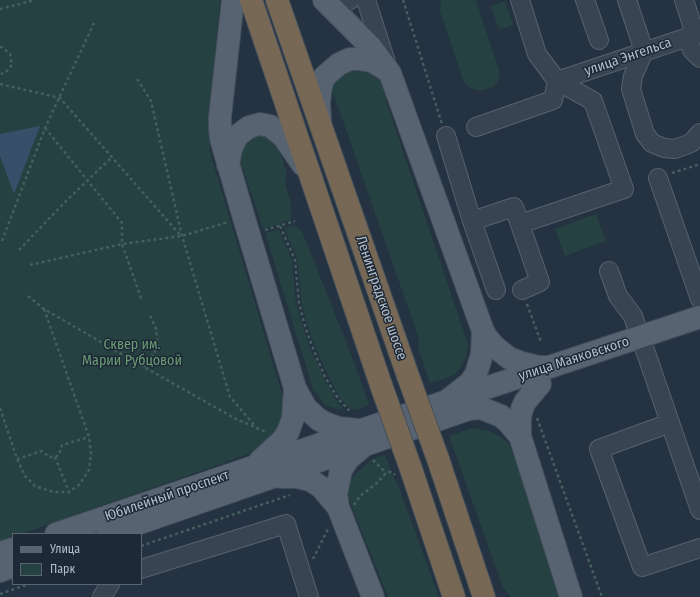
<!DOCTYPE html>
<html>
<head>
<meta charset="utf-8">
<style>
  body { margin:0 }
  #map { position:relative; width:700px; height:597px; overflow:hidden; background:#243241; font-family:"Fira Sans Condensed",sans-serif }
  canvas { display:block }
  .legend { position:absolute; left:12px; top:533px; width:130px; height:52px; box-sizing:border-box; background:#1d2936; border:1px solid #5a6572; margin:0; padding:5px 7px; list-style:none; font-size:12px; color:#b5bfcb }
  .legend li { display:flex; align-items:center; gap:8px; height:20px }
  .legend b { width:20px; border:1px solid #5a6572 }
</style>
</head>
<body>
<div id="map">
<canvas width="700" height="597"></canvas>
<ul class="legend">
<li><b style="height:5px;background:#576371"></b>Улица</li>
<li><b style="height:11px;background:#264142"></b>Парк</li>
</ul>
</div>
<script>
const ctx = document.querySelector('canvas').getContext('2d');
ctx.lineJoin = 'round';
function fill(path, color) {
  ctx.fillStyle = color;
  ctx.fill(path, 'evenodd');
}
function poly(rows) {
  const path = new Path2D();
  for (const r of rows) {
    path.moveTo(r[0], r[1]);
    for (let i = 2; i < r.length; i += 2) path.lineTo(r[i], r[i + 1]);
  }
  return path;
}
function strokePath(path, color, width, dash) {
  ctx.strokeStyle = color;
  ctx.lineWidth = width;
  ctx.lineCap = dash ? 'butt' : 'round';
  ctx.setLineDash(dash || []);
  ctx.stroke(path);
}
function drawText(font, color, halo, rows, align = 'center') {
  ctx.font = font + ' "Fira Sans Condensed",sans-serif';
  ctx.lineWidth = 3;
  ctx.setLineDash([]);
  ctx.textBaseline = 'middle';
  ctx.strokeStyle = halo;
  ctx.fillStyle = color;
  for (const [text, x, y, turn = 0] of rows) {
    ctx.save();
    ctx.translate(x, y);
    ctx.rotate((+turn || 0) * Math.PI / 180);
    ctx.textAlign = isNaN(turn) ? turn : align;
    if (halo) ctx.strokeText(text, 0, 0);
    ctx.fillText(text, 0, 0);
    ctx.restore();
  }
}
fill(poly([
  [0,0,220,0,209,123,210,152,285,404,280,435,249,454,21,534,13,534,13,537,0,542],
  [441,0,476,0,499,70,499,80,493,87,480,91,472,89,464,83,440,11],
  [505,1,513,25,499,30,491,6],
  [360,68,373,72,384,80,387,104,468,344,467,355,462,366,455,374,444,379,430,383,418,347,419,339,331,87,341,72],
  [257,134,264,135,278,145,287,174,285,183,291,202,291,220,263,229,239,158,242,145],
  [596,214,606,241,565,256,555,229],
  [294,225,302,231,354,362,369,405,355,410,349,408,340,398,328,376,316,349,308,328,302,304,297,259,284,228],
  [279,229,292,260,296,303,309,346,324,378,337,401,344,410,326,406,313,389,265,233],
  [472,428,486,430,501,437,509,444,518,466,561,597,511,597,503,588,449,436],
  [385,455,394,479,397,482,439,597,388,597,346,492,348,481,372,459]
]), '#264142');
fill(poly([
  [40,126,14,194,0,156,0,134]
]), '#374f69');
const minor = poly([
  [366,0,386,62],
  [585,0,599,40],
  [627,0,644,51,633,76,631,89,645,134,652,143,664,148,675,149,691,143,700,133],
  [684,0,695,34],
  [325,1,335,4,342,4,350,0],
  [687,37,692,50,700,58],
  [476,127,553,100,557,81,700,33],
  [446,136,472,221,496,290],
  [658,178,700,299],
  [472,221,514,207,540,282,522,290],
  [520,224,624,189,593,101,557,81,537,54,520,0],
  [609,271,618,296,633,316,640,337],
  [645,350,700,510],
  [670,423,599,449,642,567,700,548],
  [141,569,286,524,309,597],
  [102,597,110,584]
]);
const major = poly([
  [233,0,220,117,220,128,221,139,244,218,295,388,306,408,318,419,325,423,339,428,358,430],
  [324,0,371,47,390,73,483,331,487,338,494,346,509,358,522,363,538,367,550,367],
  [320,121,319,103,321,86,324,77,339,64,350,59,359,59,371,61,379,65,388,71],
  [228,165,231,149,237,136,249,127,260,124,270,126,283,136,303,165],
  [540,384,525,402,522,409,520,417,520,436,571,597],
  [456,398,700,317],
  [361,448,348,459,341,470,336,494,338,507,373,597],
  [260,461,282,441,288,432,293,418,295,388],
  [281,477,297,477,310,480,321,487,338,507],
  [56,534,447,401,470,383,476,374,482,354,483,331],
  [108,534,469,409,481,408,501,416,508,422,520,436],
  [0,553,13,549],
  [0,571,13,566]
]);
const highway = poly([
  [251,0,381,385],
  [277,0,408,376],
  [438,459,484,597],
  [411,469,454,597]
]);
strokePath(minor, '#56626e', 20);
strokePath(major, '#424d5a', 24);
strokePath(highway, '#434f5b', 24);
strokePath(poly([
  [403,0,442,124],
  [0,9,35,0],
  [0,47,2,47,10,54,12,65,5,73,0,74],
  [137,79,151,101,182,236,230,397,256,427],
  [0,84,60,98,181,236],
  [45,128,122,223,122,244,142,301],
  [672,173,700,164],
  [280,226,295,260,299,303,305,326,312,346,325,377,339,400,350,411],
  [265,230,295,221],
  [2,241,45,128,94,23],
  [19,250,64,203,112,157],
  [30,265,122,244,182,236,228,222],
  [28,296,44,309,144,367,236,419,266,432],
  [527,304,541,342],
  [144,367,158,347,156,329,150,315],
  [0,408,17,459,25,476,35,486,53,492,69,492,80,484,89,470,91,454,89,437,44,309],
  [537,418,602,597],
  [55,457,69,492],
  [17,459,42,451,49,457,55,457,59,455,62,445,89,437],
  [373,460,386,473],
  [354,505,360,496,377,483,386,473,391,472,395,475],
  [141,546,290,495],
  [313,559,329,527],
  [0,594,29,584]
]), '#455e5f', 2.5, [3, 3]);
strokePath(minor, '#394451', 18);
strokePath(major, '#576371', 22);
strokePath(highway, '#776855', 22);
const highwayBridge = poly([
  [408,376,438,459],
  [381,385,411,469]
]);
strokePath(highwayBridge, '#434f5b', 24, []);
strokePath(highwayBridge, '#776855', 22);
drawText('14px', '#b5bfcb', '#1d2936', [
  ["улица Энгельса",628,57,-19],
  ["Ленинградское шоссе",381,298,71],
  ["улица Маяковского",574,359,-18],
  ["Юбилейный проспект",167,496,-19]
]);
drawText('14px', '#6b9d74', '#1d2936', [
  ["Сквер им.",132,345],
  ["Марии Рубцовой",132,361]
]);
</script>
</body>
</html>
